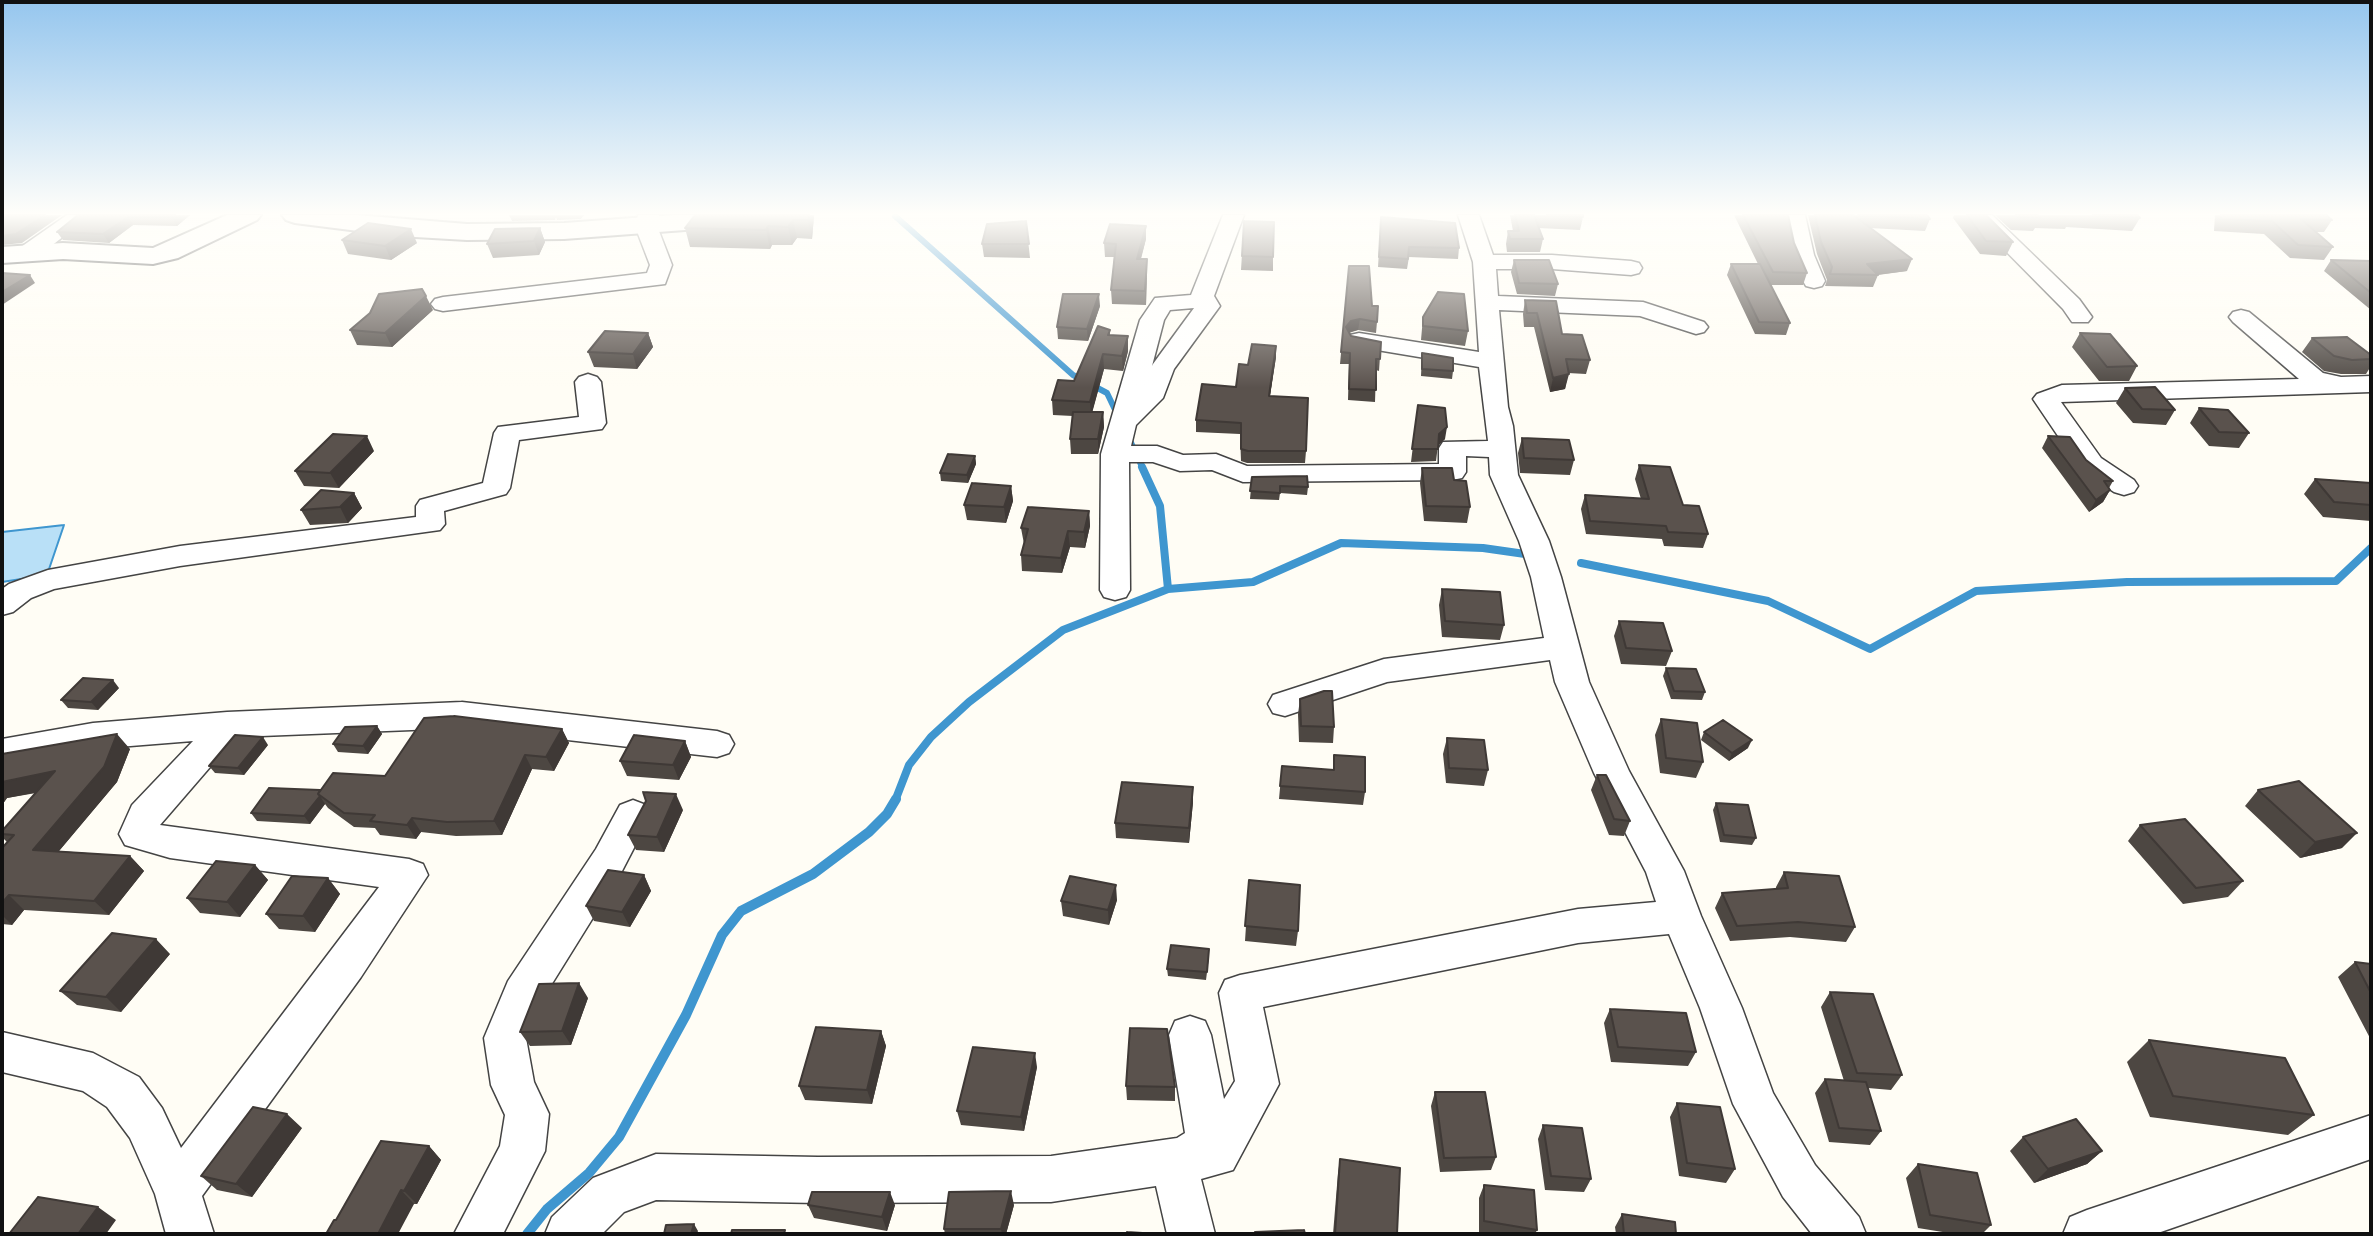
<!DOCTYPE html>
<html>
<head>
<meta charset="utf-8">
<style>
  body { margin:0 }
  #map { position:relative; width:2373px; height:1236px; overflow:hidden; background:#fffdf5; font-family:"Roboto Serif",serif }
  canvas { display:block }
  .frame { position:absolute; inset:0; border:4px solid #111; pointer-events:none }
</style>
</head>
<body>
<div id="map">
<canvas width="2373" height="1236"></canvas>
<div class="frame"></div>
</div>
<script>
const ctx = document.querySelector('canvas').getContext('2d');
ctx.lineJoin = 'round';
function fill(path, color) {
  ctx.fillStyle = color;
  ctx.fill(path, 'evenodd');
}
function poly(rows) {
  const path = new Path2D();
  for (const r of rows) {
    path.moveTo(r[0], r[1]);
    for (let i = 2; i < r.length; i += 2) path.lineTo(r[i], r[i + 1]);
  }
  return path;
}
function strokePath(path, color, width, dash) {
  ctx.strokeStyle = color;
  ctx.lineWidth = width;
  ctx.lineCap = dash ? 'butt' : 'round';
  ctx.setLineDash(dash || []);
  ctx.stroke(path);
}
const water = poly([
  [64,525,47,575,2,582,2,532,64,525]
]);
fill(water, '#b9e0f7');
strokePath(water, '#3f96cf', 2);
strokePath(poly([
  [895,216,1073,375,1107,393,1119,418],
  [1128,436,1143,469]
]), '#3f96cf', 6);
strokePath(poly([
  [1581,563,1768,601,1870,649,1976,591,2127,582,2336,581,2371,548],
  [1168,589,1253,582,1341,543,1483,548,1532,555],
  [895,801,909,765,931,737,969,702,1063,630,1168,589,1160,506,1142,467]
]), '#3f96cf', 8);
strokePath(poly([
  [527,1234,547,1209,589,1173,619,1137,686,1015,722,935,741,911,813,874,869,832,887,814,896,799]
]), '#3f96cf', 10);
const minor = poly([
  [67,215,91,215,37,257,21,257,18,252,21,247,67,215],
  [638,215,659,215,657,226,672,265,665,284,443,311,435,309,431,304,435,299,443,297,647,273,650,265,635,226,638,215],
  [1223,215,1244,215,1214,296,1220,306,1174,369,1163,398,1136,425,1131,446,1157,446,1183,455,1216,454,1247,466,1439,464,1439,448,1443,442,1488,441,1479,367,1359,347,1350,345,1347,340,1350,335,1359,333,1479,352,1473,262,1458,215,1479,215,1493,255,1552,255,1631,261,1639,263,1642,268,1639,273,1631,275,1552,269,1496,269,1498,296,1643,302,1704,322,1708,327,1704,332,1696,334,1640,316,1499,310,1508,407,1513,426,1518,475,1549,541,1561,577,1589,682,1629,771,1684,871,1701,916,1742,1008,1773,1093,1815,1165,1859,1217,1866,1234,1812,1234,1783,1197,1733,1104,1700,1008,1669,934,1578,943,1263,1007,1279,1084,1233,1170,1201,1179,1215,1234,1167,1234,1156,1186,1051,1202,818,1203,656,1200,624,1212,602,1234,545,1234,552,1217,593,1178,656,1154,818,1157,1051,1156,1177,1138,1185,1133,1169,1035,1175,1021,1190,1016,1205,1021,1211,1035,1224,1099,1235,1081,1219,993,1225,980,1240,975,1578,909,1656,902,1646,872,1594,773,1555,682,1550,660,1387,682,1285,716,1273,713,1268,704,1273,695,1384,659,1544,638,1531,577,1519,541,1490,475,1489,457,1466,456,1466,472,1462,478,1452,480,1243,482,1212,470,1180,471,1153,462,1129,462,1130,590,1126,597,1115,600,1104,597,1100,590,1101,454,1140,320,1155,298,1191,295,1223,215],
  [1194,308,1153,364,1152,366,1164,320,1170,310,1194,308],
  [1784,215,1805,215,1814,255,1825,281,1822,286,1814,288,1806,286,1803,281,1792,255,1784,215],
  [1970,215,1992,215,2079,299,2092,317,2088,322,2072,322,2063,309,1970,215],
  [2241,310,2249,312,2323,373,2341,377,2371,376,2371,392,2061,402,2101,458,2134,480,2138,486,2134,492,2124,495,2114,492,2081,470,2033,399,2037,394,2062,385,2299,379,2233,322,2229,317,2233,312,2241,310],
  [588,374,597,377,601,382,606,423,602,429,519,440,510,488,506,494,444,511,445,524,440,530,180,566,54,589,31,598,13,612,2,615,2,589,9,584,48,570,180,546,416,517,416,506,420,500,483,483,494,433,498,427,579,417,575,382,579,377,588,374],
  [462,702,717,731,729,735,734,744,729,753,717,757,462,728,236,737,160,825,409,859,423,864,428,875,361,977,202,1196,214,1234,166,1234,155,1194,130,1138,107,1107,83,1091,2,1072,2,1032,93,1053,139,1077,162,1108,181,1148,379,887,170,858,125,845,119,834,132,805,193,741,93,749,2,765,2,739,93,723,227,712,462,702],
  [633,800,646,805,651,815,622,871,540,1003,526,1038,534,1082,549,1114,545,1151,503,1234,454,1234,500,1146,505,1115,491,1085,484,1038,508,981,596,849,620,805,633,800],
  [2371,1115,2371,1159,2155,1234,2063,1234,2070,1217,2087,1210,2371,1115]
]);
const tertiary = poly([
  [227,215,261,215,257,220,178,258,153,264,63,259,2,263,2,247,63,243,153,248,227,215],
  [282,215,357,215,467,224,564,223,674,215,792,215,788,220,779,223,564,239,467,240,398,236,295,223,286,220,282,215]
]);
strokePath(minor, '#444', 3);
strokePath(tertiary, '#444', 4);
fill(minor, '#fff');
fill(tertiary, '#fff');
fill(poly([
  [78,215,190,215,177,226,133,225,109,243,63,240,57,232],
  [509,215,584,215,581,219,557,220,556,217,555,220,512,221],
  [1510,215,1583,215,1583,217,1580,230,1539,228,1543,239,1540,252,1507,252,1506,244,1508,231,1513,231],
  [1734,215,1788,215,1794,243,1807,273,1803,285,1770,285,1790,323,1786,335,1755,334,1727,275,1731,264,1758,264],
  [1808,215,1927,215,1930,219,1925,231,1870,228,1907,271,1878,275,1873,287,1825,286,1827,280,1817,254],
  [1954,215,1986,215,2013,242,2006,256,1980,254,1953,218],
  [1995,215,2137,215,2140,218,2132,231,2066,227,2065,229,2035,228,2033,231,2011,230],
  [2215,215,2326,215,2332,220,2324,232,2316,232,2333,247,2324,260,2290,258,2264,234,2214,231],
  [814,216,812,239,797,238,792,245,772,245,770,249,690,247,685,228],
  [1381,217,1459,248,1458,259,1409,257,1407,269,1378,267],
  [1026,221,1030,258,984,257,982,244],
  [1244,221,1273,257,1273,271,1241,270],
  [540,228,545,242,539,255,493,258,487,244],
  [1146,239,1141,259,1147,259,1146,305,1112,304,1111,290,1114,257,1105,257,1104,243],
  [342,240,417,243,391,260,348,254],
  [1514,260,1558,284,1555,296,1517,294,1511,272],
  [2331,260,2371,261,2371,310,2324,271],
  [1349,266,1372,306,1377,322,1376,333,1358,330,1349,333,1351,336,1381,342,1379,371,1376,370,1375,402,1348,400,1349,364,1340,364],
  [1525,300,1590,360,1586,374,1568,373,1565,389,1550,392,1534,327,1524,327,1523,314],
  [1100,306,1088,341,1058,339,1057,327],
  [433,310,392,347,357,345,350,330],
  [1423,317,1468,331,1465,346,1421,340],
  [1110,330,1110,335,1128,336,1128,351,1123,371,1104,369,1092,412,1103,412,1104,427,1098,454,1071,454,1070,439,1073,416,1053,415,1052,400,1074,381],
  [648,333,653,347,637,369,594,367,588,352],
  [2080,333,2137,366,2129,381,2099,381,2072,347],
  [2312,338,2371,355,2371,366,2366,374,2341,374,2324,371,2302,352],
  [1422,353,1453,371,1452,379,1421,376],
  [1276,357,1270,396,1306,451,1305,463,1247,463,1241,461,1240,434,1196,432,1196,420,1236,387,1248,365],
  [2125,388,2175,410,2166,425,2133,423,2116,403],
  [1418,405,1445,439,1438,445,1436,461,1411,462],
  [2199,408,2249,433,2239,448,2209,446,2190,423],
  [2048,436,2086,460,2113,481,2109,488,2110,490,2103,502,2089,512,2042,448],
  [1522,438,1574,460,1570,475,1520,473,1518,453],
  [374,451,339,488,304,486,295,471],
  [975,456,976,464,968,483,941,481,940,473],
  [1639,465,1683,505,1708,534,1703,548,1664,546,1662,539,1586,534,1581,509,1585,495,1641,499,1635,479],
  [1422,468,1454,480,1470,507,1467,523,1424,521,1420,483],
  [1252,477,1308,487,1307,495,1280,493,1279,500,1250,499],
  [2315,479,2371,483,2371,521,2323,517,2304,494],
  [1011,486,1013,501,1006,523,967,520,964,505],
  [354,493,362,508,348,523,310,525,301,510],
  [1089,511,1090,526,1085,548,1070,547,1062,573,1022,571,1021,555,1024,544,1021,528],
  [1442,589,1504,625,1500,640,1442,637,1439,605],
  [1619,621,1672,651,1666,666,1621,664,1614,636],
  [1666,668,1705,692,1702,700,1671,699,1663,676],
  [119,688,98,710,68,708,61,700],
  [1300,699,1334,727,1333,743,1299,742,1298,714],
  [1661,719,1703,762,1696,778,1660,773,1655,735],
  [377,726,382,734,368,754,338,752,333,744],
  [562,729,569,743,554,771,532,769,502,835,456,836,421,832,416,839,380,835,375,828,354,827,328,808,325,804,310,824,257,821,251,813,320,790,385,776],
  [1704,732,1748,748,1729,761,1701,740],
  [1447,738,1488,770,1484,786,1446,783,1443,754],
  [685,741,691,757,679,780,627,776,620,761],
  [268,745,244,775,215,773,209,766],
  [130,749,117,782,59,851,130,856,144,871,109,915,24,910,12,925,2,924,2,848,7,842,2,837,2,831,36,793,7,798,2,805,2,754],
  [1334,755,1365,792,1363,805,1279,799,1282,766,1333,770],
  [1597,775,1630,821,1624,836,1609,835,1591,790],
  [2258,790,2342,848,2300,858,2245,806],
  [1193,802,1189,843,1116,838,1115,823],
  [1716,803,1756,838,1752,845,1720,842,1713,810],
  [683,810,664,852,636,850,628,835],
  [2140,825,2243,881,2228,897,2183,904,2128,841],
  [255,865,268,880,240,917,200,913,187,898],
  [1784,872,1855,927,1846,942,1790,937,1730,941,1715,908,1722,893,1776,889,1776,887],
  [644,875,651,891,630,927,594,921,586,906],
  [328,878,340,894,315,932,279,929,266,914],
  [1249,880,1298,931,1296,946,1245,941],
  [1117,900,1109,925,1063,916,1061,901],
  [170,954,121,1012,77,1005,60,991],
  [1209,957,1206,980,1168,976,1167,969],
  [2355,962,2371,964,2371,1040,2338,977],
  [1830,992,1902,1075,1891,1090,1868,1088,1881,1131,1870,1145,1829,1142,1815,1093,1825,1079,1844,1081,1821,1007],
  [588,998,571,1045,530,1046,520,1032],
  [1610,1009,1696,1052,1688,1066,1611,1062,1604,1023],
  [881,1031,886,1046,872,1104,805,1100,799,1086],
  [2149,1040,2314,1115,2288,1135,2150,1117,2127,1062],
  [1037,1067,1024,1131,961,1125,957,1111],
  [1126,1086,1175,1087,1175,1101,1127,1100],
  [1435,1092,1496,1157,1491,1170,1440,1172,1431,1106],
  [1677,1103,1735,1169,1726,1183,1679,1176,1670,1117],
  [1543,1125,1591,1179,1584,1192,1545,1190,1538,1139],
  [302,1128,252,1197,217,1190,201,1176],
  [2023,1137,2102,1151,2087,1164,2034,1183,2010,1151],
  [429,1146,441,1160,417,1204,414,1204,336,1220],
  [1340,1159,1397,1234,1333,1234,1338,1173],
  [1918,1164,1991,1225,1982,1234,1955,1234,1918,1228,1906,1178],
  [1484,1185,1537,1230,1535,1234,1479,1234,1479,1198],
  [808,1205,895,1205,887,1231,814,1218],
  [1014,1205,1006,1234,945,1234,944,1229],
  [1622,1214,1676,1234,1616,1234,1615,1227]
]), '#4d4742');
fill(poly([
  [45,215,62,215,22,243,2,245,2,236],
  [175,215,190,215,177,226,172,217],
  [809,215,814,215,814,216,812,239,808,220],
  [128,217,133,225,109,243,103,234],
  [793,220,797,238,792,245,788,227],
  [768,226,772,245,770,249,766,230],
  [1146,226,1146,239,1137,272,1137,259],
  [540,228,545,242,539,255,534,241],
  [411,229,417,243,391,260,385,246],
  [1147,259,1147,272,1146,305,1145,291],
  [1912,259,1907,271,1875,275,1867,264],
  [30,275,35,283,2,305,2,292],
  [1099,294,1100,306,1088,341,1087,329],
  [426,296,433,310,392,347,385,333],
  [1360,319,1358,330,1349,332,1345,339,1346,327,1351,321],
  [648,333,653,347,637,369,633,354],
  [1128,336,1128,351,1123,371,1122,356],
  [1276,346,1276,357,1268,407,1269,396],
  [1103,354,1104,369,1091,417,1090,402],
  [1569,374,1565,389,1550,392,1553,378],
  [1103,412,1104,427,1098,454,1098,439],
  [1447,427,1445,439,1437,447,1439,434],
  [367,436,374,451,339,488,330,473],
  [975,456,976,464,968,483,967,475],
  [1011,486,1013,501,1006,523,1004,507],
  [2110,490,2103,502,2089,512,2096,500],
  [354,493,362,508,348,523,340,507],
  [1089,511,1090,526,1085,548,1084,532],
  [1068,531,1070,547,1062,573,1061,558],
  [113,680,119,688,98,710,91,702],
  [377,726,382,734,368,754,363,746],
  [562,729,569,743,554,771,546,757],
  [117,734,130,749,117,782,48,864,33,850],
  [263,737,268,745,244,775,238,768],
  [1752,740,1748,748,1729,761,1732,753],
  [685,741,691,757,679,780,673,765],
  [525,755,532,769,502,835,494,821],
  [55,771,69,786,7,798,2,805,2,782],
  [1193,787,1193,802,1189,843,1189,828],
  [676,794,683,810,664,852,657,837],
  [320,796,325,804,310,824,304,816],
  [412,818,421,832,416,839,407,825],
  [2357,833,2342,848,2300,858,2315,842],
  [130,856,144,871,109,915,94,901],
  [255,865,268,880,240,917,227,902],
  [644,875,651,891,630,927,622,912],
  [328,878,340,894,315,932,303,916],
  [1116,885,1117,900,1109,925,1108,910],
  [9,895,24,910,12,925,2,915,2,903],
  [156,939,170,954,121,1012,106,997],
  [579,983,588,998,571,1045,562,1031],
  [881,1031,886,1046,872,1104,867,1090],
  [1035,1053,1037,1067,1024,1131,1021,1117],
  [287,1114,302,1128,252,1197,236,1184],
  [429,1146,441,1160,417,1204,404,1191],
  [2102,1151,2087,1164,2034,1183,2048,1169],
  [401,1190,414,1204,398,1234,378,1234],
  [1011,1191,1014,1205,1006,1234,1002,1234,1001,1229],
  [890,1192,895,1205,887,1231,882,1217],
  [98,1207,116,1220,106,1234,78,1234],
  [694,1224,698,1231,697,1234,691,1234]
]), '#3f3936');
const building = poly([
  [3,215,45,215,16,234,2,236,2,216,3,215],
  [78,215,175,215,172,217,128,217,103,234,57,232,78,215],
  [695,215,809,215,808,220,793,220,788,227,768,226,766,230,685,228,695,215],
  [1515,215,1534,215,1543,239,1510,239,1508,231,1519,231,1515,215],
  [1547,215,1583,215,1583,217,1547,215],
  [1743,215,1788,215,1794,243,1807,273,1773,272,1743,215],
  [1815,215,1853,215,1912,259,1867,264,1878,275,1830,274,1832,267,1821,242,1815,215],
  [1858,215,1927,215,1930,219,1858,215],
  [1967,215,1986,215,2013,242,1986,241,1967,215],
  [2016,215,2038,215,2040,218,2018,217,2016,215],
  [2093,215,2137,215,2140,218,2093,215],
  [2221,215,2326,215,2332,220,2301,219,2333,247,2298,245,2272,221,2221,219,2221,215],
  [1381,217,1455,223,1459,248,1409,247,1408,259,1379,257,1381,217],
  [1026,221,1029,244,982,244,987,224,1026,221],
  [1244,221,1274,222,1273,257,1242,256,1244,221],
  [368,223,411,229,385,246,342,240,368,223],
  [1110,224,1146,226,1137,259,1147,259,1145,291,1111,290,1116,244,1104,243,1110,224],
  [540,228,534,241,487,244,495,229,540,228],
  [1514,260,1549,260,1558,284,1519,283,1514,260],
  [2331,260,2371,261,2371,293,2331,260],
  [1731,264,1760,264,1790,323,1759,322,1731,264],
  [1349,266,1369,266,1372,306,1378,306,1377,322,1360,319,1351,321,1346,327,1351,336,1381,342,1380,359,1376,359,1376,390,1349,389,1350,353,1341,352,1349,266],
  [2,273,30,275,2,292,2,273],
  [422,289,426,296,385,333,350,330,370,313,379,294,422,289],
  [1438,292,1464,294,1468,331,1423,326,1423,317,1438,292],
  [1063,294,1099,294,1087,329,1057,327,1063,294],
  [1525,300,1556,301,1562,334,1582,335,1590,360,1566,359,1569,374,1553,378,1537,313,1527,313,1525,300],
  [1098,326,1110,330,1108,335,1128,336,1122,356,1103,354,1090,402,1052,400,1058,380,1074,381,1098,326],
  [605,331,648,333,633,354,588,352,605,331],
  [2080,333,2110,334,2137,366,2107,367,2080,333],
  [2347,337,2371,355,2371,359,2352,360,2334,356,2312,338,2347,337],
  [1252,344,1276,346,1269,396,1308,398,1306,451,1248,451,1241,449,1241,423,1196,420,1202,384,1236,387,1239,364,1248,365,1252,344],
  [1422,353,1453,358,1453,371,1422,369,1422,353],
  [2155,387,2175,410,2142,409,2125,388,2155,387],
  [1418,405,1445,408,1447,427,1439,434,1438,449,1412,449,1418,405],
  [2199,408,2228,410,2249,433,2219,432,2199,408],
  [1073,412,1103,412,1098,439,1070,439,1073,412],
  [333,434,367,436,330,473,295,471,333,434],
  [2048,436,2070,437,2086,460,2113,481,2104,481,2110,490,2096,500,2048,436],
  [1522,438,1569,440,1574,460,1524,458,1522,438],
  [948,454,975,456,967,475,940,473,948,454],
  [1639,465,1670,467,1683,505,1699,506,1708,534,1668,532,1666,526,1590,521,1585,495,1649,499,1639,465],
  [1422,468,1452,468,1454,480,1466,481,1470,507,1426,506,1422,468],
  [1307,476,1308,487,1280,486,1280,493,1250,491,1252,477,1307,476],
  [2315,479,2371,483,2371,505,2334,502,2315,479],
  [972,483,1011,486,1004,507,964,505,972,483],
  [321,490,354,493,340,507,301,510,321,490],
  [1028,507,1089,511,1084,532,1068,531,1061,558,1021,555,1028,529,1021,528,1028,507],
  [1442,589,1500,592,1504,625,1445,621,1442,589],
  [1619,621,1663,623,1672,651,1626,648,1619,621],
  [1666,668,1696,669,1705,692,1674,691,1666,668],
  [83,678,113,680,91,702,61,700,83,678],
  [1324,691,1332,691,1334,727,1301,726,1300,699,1324,691],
  [454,716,562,729,546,757,525,755,494,821,447,822,412,818,407,825,370,821,375,815,344,813,318,794,333,773,385,776,424,718,454,716],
  [1661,719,1697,723,1703,762,1666,758,1661,719],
  [1723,720,1752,740,1732,753,1704,732,1723,720],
  [377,726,363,746,333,744,345,727,377,726],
  [117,734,104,767,33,850,130,856,94,901,9,895,2,903,2,848,14,835,2,834,2,831,55,771,2,782,2,754,117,734],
  [235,735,263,737,238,768,209,766,235,735],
  [634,735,685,741,673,765,620,761,634,735],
  [1447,738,1484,740,1488,770,1449,768,1447,738],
  [1334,755,1365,757,1365,792,1280,786,1282,766,1334,770,1334,755],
  [1597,775,1606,775,1630,821,1614,819,1597,775],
  [2299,781,2357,833,2315,842,2258,790,2299,781],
  [1122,782,1193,787,1189,828,1115,823,1122,782],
  [269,788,320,790,318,794,320,796,304,816,251,813,269,788],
  [643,792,676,794,657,837,628,835,646,801,643,792],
  [1716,803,1748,805,1756,838,1724,835,1716,803],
  [2185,819,2243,881,2196,888,2140,825,2185,819],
  [216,861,255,865,227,902,187,898,216,861],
  [608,870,644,875,622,912,586,906,608,870],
  [1784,872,1839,876,1855,927,1798,922,1737,926,1722,893,1788,888,1784,872],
  [292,876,328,878,303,916,266,914,292,876],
  [1070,876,1116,885,1108,910,1061,901,1070,876],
  [1249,880,1300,885,1298,931,1245,926,1249,880],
  [112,933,156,939,106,997,60,991,112,933],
  [1171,945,1209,949,1207,972,1167,969,1171,945],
  [2355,962,2371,964,2371,993,2355,962],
  [579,983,562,1031,520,1032,539,984,579,983],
  [1830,992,1873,994,1902,1075,1857,1073,1830,992],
  [1610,1009,1686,1013,1696,1052,1618,1047,1610,1009],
  [816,1027,881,1031,867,1090,799,1086,816,1027],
  [1130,1028,1167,1029,1175,1087,1126,1086,1130,1028],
  [2149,1040,2285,1058,2314,1115,2173,1096,2149,1040],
  [973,1047,1035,1053,1021,1117,957,1111,973,1047],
  [1825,1079,1866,1082,1881,1131,1839,1128,1825,1079],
  [1435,1092,1485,1092,1496,1157,1444,1158,1435,1092],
  [1677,1103,1720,1107,1735,1169,1687,1163,1677,1103],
  [253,1107,287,1114,236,1184,201,1176,253,1107],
  [2076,1119,2102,1151,2048,1169,2023,1137,2076,1119],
  [1543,1125,1582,1128,1591,1179,1551,1176,1543,1125],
  [381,1141,429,1146,404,1191,401,1190,378,1234,326,1234,334,1220,336,1220,381,1141],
  [1340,1159,1400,1168,1397,1234,1335,1234,1340,1159],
  [1918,1164,1977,1173,1991,1225,1930,1215,1918,1164],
  [1484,1185,1534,1190,1537,1230,1484,1221,1484,1185],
  [1011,1191,1001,1229,944,1229,949,1192,1011,1191],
  [812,1192,890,1192,882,1217,808,1205,812,1192],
  [38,1197,98,1207,78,1234,9,1234,38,1197],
  [1622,1214,1675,1222,1676,1234,1624,1234,1622,1214],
  [694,1224,691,1234,664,1234,666,1225,694,1224],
  [732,1230,785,1230,784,1234,731,1234,732,1230],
  [1304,1230,1305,1234,1255,1234,1255,1232,1304,1230],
  [1127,1232,1158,1234,1126,1234,1127,1232]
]);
fill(building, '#5a524d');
strokePath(building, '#3f3936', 2);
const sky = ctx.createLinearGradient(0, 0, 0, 388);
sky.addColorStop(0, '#95c6ee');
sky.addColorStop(0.55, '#fffefa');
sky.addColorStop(1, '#fffefa00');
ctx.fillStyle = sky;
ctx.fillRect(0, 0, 2373, 388);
</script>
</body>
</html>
